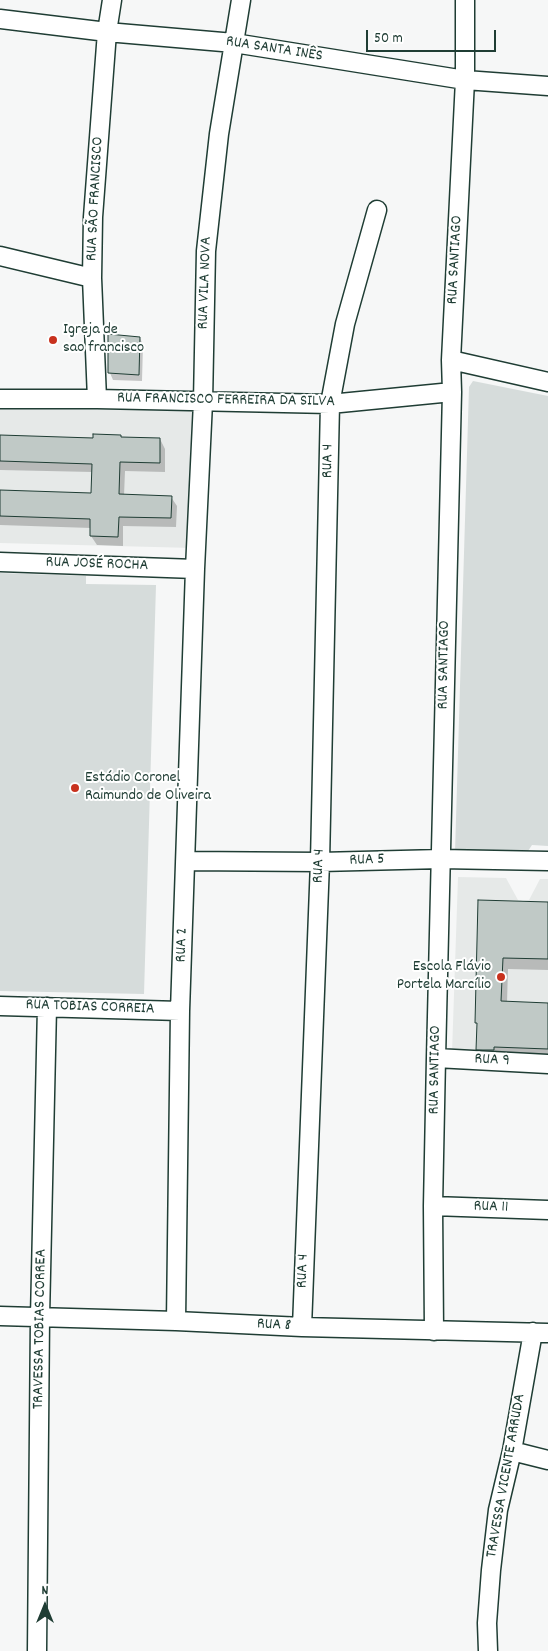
<!DOCTYPE html>
<html>
<head>
<meta charset="utf-8">
<style>
  body { margin:0 }
  #map { position:relative; width:548px; height:1651px; overflow:hidden; background:#f6f7f7; font-family:Dekko,sans-serif }
  canvas { display:block }
  .north { position:absolute; left:20px; top:1581px; width:50px; height:50px; -webkit-text-stroke:4px #fff; paint-order:stroke; rotate:0deg; font-size:14px; font-weight:700; line-height:20px; text-align:center; color:#1f3d34 }
  .north::after { content:''; display:block; margin:auto; width:18px; height:22px; background:#1f3d34; clip-path:polygon(50% 0,100% 100%,50% 72%,0 100%) }
  .scale { position:absolute; left:366px; top:30px; width:130px; height:22px; box-sizing:border-box; border:2px solid #1f3d34; border-top:0; padding-left:6px; font-size:15px; line-height:18px; white-space:nowrap; color:#1f3d34; -webkit-text-stroke:4px #fff; paint-order:stroke }
</style>
</head>
<body>
<div id="map">
<canvas width="548" height="1651"></canvas>
<div class="north">N</div>
<div class="scale">50 m</div>
</div>
<script>
const ctx = document.querySelector('canvas').getContext('2d');
ctx.lineJoin = 'round';
function fill(path, color) {
  ctx.fillStyle = color;
  ctx.fill(path, 'evenodd');
}
function poly(rows) {
  const path = new Path2D();
  for (const r of rows) {
    path.moveTo(r[0], r[1]);
    for (let i = 2; i < r.length; i += 2) path.lineTo(r[i], r[i + 1]);
  }
  return path;
}
function strokePath(path, color, width, dash) {
  ctx.strokeStyle = color;
  ctx.lineWidth = width;
  ctx.lineCap = dash ? 'butt' : 'round';
  ctx.setLineDash(dash || []);
  ctx.stroke(path);
}
function drawText(font, color, halo, rows, align = 'center') {
  ctx.font = font + ' Dekko,sans-serif';
  ctx.lineWidth = 4;
  ctx.setLineDash([]);
  ctx.textBaseline = 'middle';
  ctx.strokeStyle = halo;
  ctx.fillStyle = color;
  for (const [text, x, y, turn = 0] of rows) {
    ctx.save();
    ctx.translate(x, y);
    ctx.rotate((+turn || 0) * Math.PI / 180);
    ctx.textAlign = isNaN(turn) ? turn : align;
    if (halo) ctx.strokeText(text, 0, 0);
    ctx.fillText(text, 0, 0);
    ctx.restore();
  }
}
fill(poly([
  [0,394,197,399,193,548,0,543],
  [458,877,506,878,518,900,523,901,529,900,540,879,548,879,548,1055,452,1053]
]), '#e6e9e8');
fill(poly([
  [473,381,548,396,548,846,532,845,524,857,455,852,469,387],
  [0,573,86,576,86,584,156,585,144,994,0,991]
]), '#d6dcdb');
fill(poly([
  [140,338,143,345,142,381,113,380,110,373],
  [0,436,160,439,165,449,165,472,125,471,124,496,171,497,177,506,176,527,123,526,123,546,97,545,91,536,91,528,0,525,0,492,92,494,93,472,0,470],
  [480,901,548,903,548,970,508,969,507,1003,548,1004,548,1059,484,1061,478,1049,478,1026,476,1022]
]), '#0003');
const building = poly([
  [108,334,140,337,139,375,108,373,108,334],
  [93,434,121,435,121,437,160,438,160,463,120,462,119,494,172,496,171,518,119,517,118,537,90,536,90,519,0,516,0,490,91,493,92,464,0,461,0,435,93,438,93,434],
  [478,900,548,902,548,959,503,958,501,1001,548,1003,548,1049,494,1047,494,1050,476,1050,477,1023,475,1023,478,900]
]);
fill(building, '#c0c9c6');
strokePath(building, '#1f3d34', 1);
const street = poly([
  [0,19,107,32,234,43,465,80,548,86],
  [0,256,92,278],
  [451,360,548,382],
  [0,399,97,399,330,404,452,392],
  [97,399,92,278,93,217,107,32,112,0],
  [0,562,195,569],
  [185,861,320,862,441,859,548,861],
  [0,1006,180,1011],
  [436,1058,548,1064],
  [433,1206,548,1210],
  [0,1316,176,1321,302,1327,548,1333],
  [176,1321,180,1011,195,569,203,402,206,251,219,134,241,0],
  [302,1327,320,862,330,404,345,324,377,210],
  [434,1331,433,1206,436,1058,452,392,451,360,465,80,465,0],
  [512,1451,548,1460],
  [37,1651,40,1317,47,1007],
  [488,1651,487,1623,491,1570,498,1510,512,1451,533,1332]
]);
strokePath(street, '#1f3d34', 21);
strokePath(street, '#fff', 18);
for (const [x, y, r, color] of [
  [53,340,5,"#c8321e"],
  [75,788,5,"#c8321e"],
  [501,977,5,"#c8321e"]
]) {
  const dot = new Path2D();
  dot.arc(x, y, r, 0, 2 * Math.PI);
  ctx.fillStyle = color;
  ctx.fill(dot);
  strokePath(dot, '#fff', 2);
}
drawText('16px', '#1f3d34', '#fff', [
  ["RUA SANTA INÊS",274,50,9],
  ["RUA SÃO FRANCISCO",96,199,-87],
  ["RUA SANTIAGO",456,260,-87],
  ["RUA VILA NOVA",206,283,-88],
  ["RUA FRANCISCO FERREIRA DA SILVA",226,401,1],
  ["RUA 4",329,461,-89],
  ["RUA JOSÉ ROCHA",97,565,2],
  ["RUA SANTIAGO",445,665,-89],
  ["RUA 5",367,861,-2],
  ["RUA 4",320,866,-88],
  ["RUA 2",183,945,-88],
  ["RUA TOBIAS CORREIA",90,1008,2],
  ["RUA 9",492,1061,3],
  ["RUA SANTIAGO",436,1070,-89],
  ["RUA 11",491,1208,2],
  ["RUA 4",304,1271,-88],
  ["RUA 8",274,1326,3],
  ["TRAVESSA TOBIAS CORREA",41,1329,-89],
  ["TRAVESSA VICENTE ARRUDA",507,1476,-80]
]);
drawText('16px', '#1f3d34', '#fff', [
  ["Igreja de",63,331],
  ["sao francisco",63,349],
  ["Estádio Coronel",85,779],
  ["Raimundo de Oliveira",85,797],
  ["Escola Flávio",491,968,"right"],
  ["Portela Marcílio",491,986,"right"]
], 'left');
</script>
</body>
</html>
